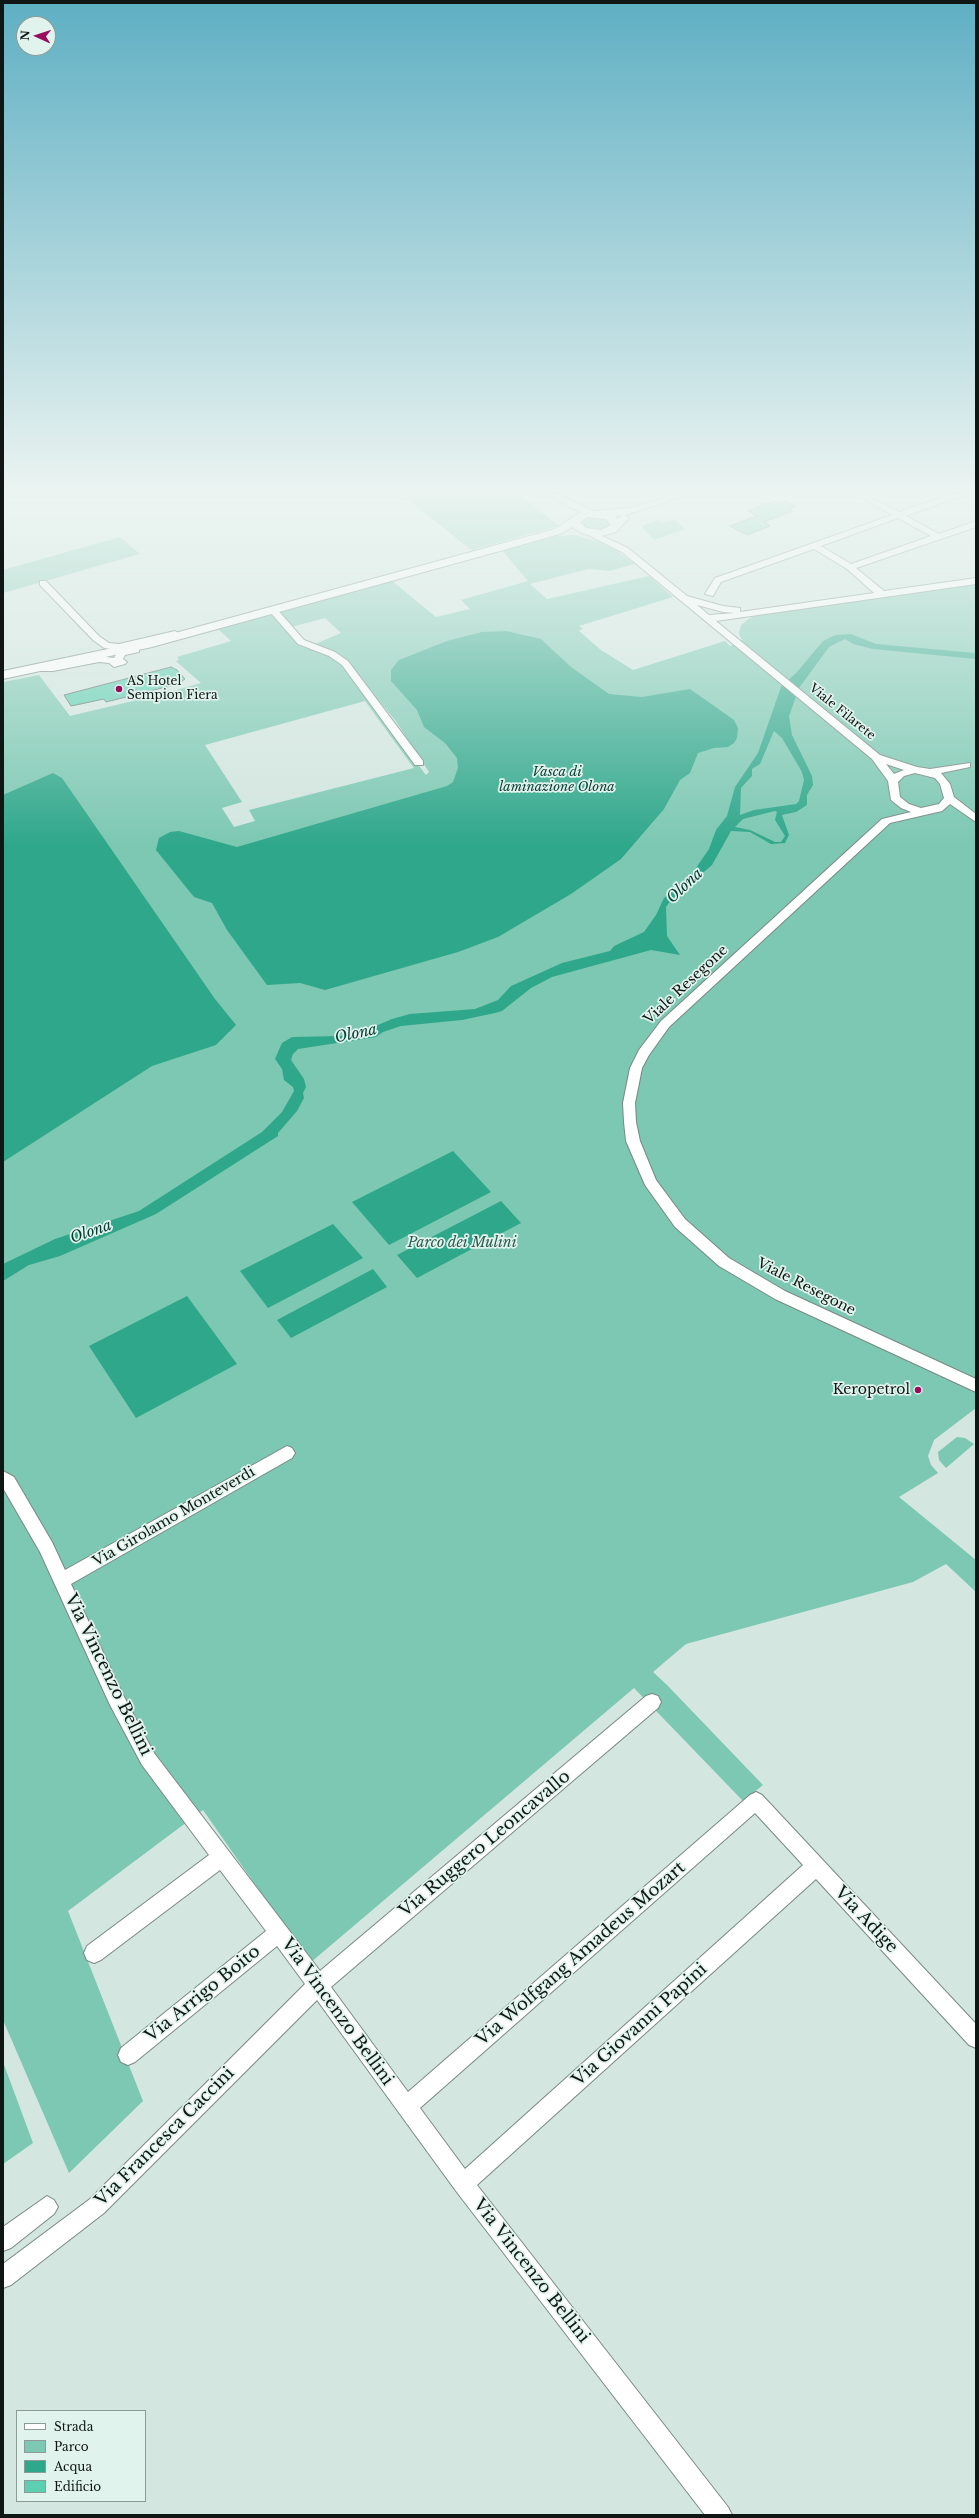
<!DOCTYPE html>
<html>
<head>
<meta charset="utf-8">
<style>
  body { margin:0 }
  #map { position:relative; width:979px; height:2518px; overflow:hidden; background:#d3e6e0; font-family:"Libre Baskerville",serif }
  canvas { display:block }
  .frame { position:absolute; inset:0; border:4px solid #101614; pointer-events:none }
  .legend { position:absolute; left:16px; top:2410px; width:130px; height:92px; box-sizing:border-box; background:#e0f3ed; border:1px solid #8d9b96; margin:0; padding:5px 7px; list-style:none; font-size:12px; color:#101614 }
  .legend li { display:flex; align-items:center; gap:8px; height:20px }
  .legend b { width:20px; border:1px solid #8d9b96 }
  .north { position:absolute; left:16px; top:16px; width:40px; height:40px; box-sizing:border-box; background:#e0f3ed; border:1px solid #8d9b96; border-radius:50%; rotate:273deg; font-size:11px; font-weight:700; line-height:16px; text-align:center; color:#101614 }
  .north::after { content:''; display:block; margin:auto; width:14px; height:18px; background:#990b5d; clip-path:polygon(50% 0,100% 100%,50% 72%,0 100%) }
</style>
</head>
<body>
<div id="map">
<canvas width="979" height="2518"></canvas>
<div class="frame"></div>
<ul class="legend">
<li><b style="height:5px;background:#fff"></b>Strada</li>
<li><b style="height:11px;background:#7cc8b2"></b>Parco</li>
<li><b style="height:11px;background:#2fa78b"></b>Acqua</li>
<li><b style="height:11px;background:#5dceb0"></b>Edificio</li>
</ul>
<div class="north">N</div>
</div>
<script>
const ctx = document.querySelector('canvas').getContext('2d');
ctx.lineJoin = 'round';
function fill(path, color) {
  ctx.fillStyle = color;
  ctx.fill(path, 'evenodd');
}
function poly(rows) {
  const path = new Path2D();
  for (const r of rows) {
    path.moveTo(r[0], r[1]);
    for (let i = 2; i < r.length; i += 2) path.lineTo(r[i], r[i + 1]);
  }
  return path;
}
function strokePath(path, color, width, dash) {
  ctx.strokeStyle = color;
  ctx.lineWidth = width;
  ctx.lineCap = dash ? 'butt' : 'round';
  ctx.setLineDash(dash || []);
  ctx.stroke(path);
}
function drawText(font, color, halo, rows, align = 'center') {
  ctx.font = font + ' "Libre Baskerville",serif';
  ctx.lineWidth = 3.5;
  ctx.setLineDash([]);
  ctx.textBaseline = 'middle';
  ctx.strokeStyle = halo;
  ctx.fillStyle = color;
  for (const [text, x, y, turn = 0] of rows) {
    ctx.save();
    ctx.translate(x, y);
    ctx.rotate((+turn || 0) * Math.PI / 180);
    ctx.textAlign = isNaN(turn) ? turn : align;
    if (halo) ctx.strokeText(text, 0, 0);
    ctx.fillText(text, 0, 0);
    ctx.restore();
  }
}
fill(poly([
  [424,494,519,494,559,526,471,550,405,497],
  [591,516,605,518,610,525,601,530,586,529,579,523,580,521],
  [675,520,685,529,654,540,641,526,658,521,661,523],
  [576,535,608,545,635,564,609,571,589,569,530,584,547,599,649,576,673,597,579,626,583,629,579,631,601,650,633,670,725,641,730,646,742,640,739,634,741,625,750,618,762,613,976,584,976,1408,934,1440,928,1456,931,1465,938,1473,899,1497,976,1560,976,1592,946,1564,913,1582,686,1644,653,1672,667,1685,763,1785,743,1801,634,1688,310,1963,203,1810,68,1911,143,2101,69,2173,3,2020,3,682,39,675,70,716,166,693,201,683,178,663,176,661,179,660,177,657,231,641,218,629,274,614,302,647,334,656,426,775,429,772,395,720,344,659,334,652,313,645,341,633,325,618,291,627,279,612,392,581,436,617,470,609,461,600,528,581,502,550,556,536],
  [365,701,414,768,249,810,255,821,234,827,222,808,242,802,205,745],
  [120,537,140,554,3,593,3,570],
  [957,1437,965,1438,974,1444,946,1468,939,1460,938,1452],
  [3,2062,33,2143,3,2164]
]), '#7cc8b2');
fill(poly([
  [506,631,541,639,571,667,609,694,642,697,690,689,734,720,738,728,737,738,734,743,728,747,714,748,698,753,690,773,680,780,664,809,621,859,571,894,498,937,458,952,325,990,300,983,267,985,227,930,212,903,194,897,156,850,159,838,170,832,179,831,237,847,447,786,453,782,458,768,457,758,445,743,424,727,417,710,391,681,391,670,399,660,447,641,482,632],
  [851,634,876,644,976,653,976,659,873,649,853,644,845,639,829,647,799,688,789,716,792,735,812,776,813,785,807,795,807,805,796,812,782,815,789,835,785,843,771,844,750,832,731,831,712,865,671,900,666,907,667,936,680,955,651,950,552,977,531,988,502,1011,495,1013,462,1020,401,1026,383,1032,376,1037,298,1049,293,1054,291,1060,304,1079,306,1087,303,1093,304,1098,297,1111,278,1133,278,1136,156,1214,60,1256,29,1265,3,1281,3,1264,55,1239,139,1211,262,1132,282,1112,294,1091,293,1087,284,1080,282,1069,275,1059,282,1043,292,1037,342,1036,364,1031,392,1019,410,1014,475,1009,498,1000,511,986,520,982,562,963,610,951,614,946,644,932,656,915,664,898,689,878,709,849,716,830,727,816,735,787,758,753,781,687,797,672,823,641,835,635],
  [774,731,782,738,802,772,804,780,799,801,796,804,754,810,740,815,741,788,752,776,752,769,760,764],
  [775,811,777,812,775,820,785,836,781,842,775,842,750,830,735,827,743,819],
  [53,773,62,778,215,999,236,1025,216,1045,152,1066,3,1162,3,795],
  [453,1151,491,1192,389,1245,352,1202],
  [501,1201,521,1223,417,1278,397,1255],
  [333,1224,363,1258,268,1308,240,1271],
  [373,1269,387,1287,291,1338,277,1320],
  [187,1296,237,1364,136,1418,89,1346]
]), '#2fa78b');
const building = poly([
  [774,501,779,503,785,501,796,506,789,509,793,511,764,522,770,526,747,535,730,526,757,516,748,511,774,501],
  [171,667,177,670,185,679,178,684,106,702,104,699,71,706,64,695,171,667]
]);
fill(building, '#5dceb0');
strokePath(building, '#61726c', 1);
const minor = poly([
  [549,494,558,494,599,514,595,517,569,507,549,494],
  [855,494,864,494,899,512,951,494,962,494,961,496,906,516,939,534,976,521,976,527,856,568,884,591,976,578,976,584,716,621,880,755,917,767,930,769,970,763,970,767,941,773,950,784,954,797,976,814,976,822,950,804,942,811,890,823,669,1027,649,1055,642,1068,635,1103,636,1122,640,1141,656,1180,685,1219,729,1258,785,1291,976,1379,976,1392,775,1299,719,1266,675,1227,645,1185,626,1141,624,1122,623,1103,630,1068,639,1050,661,1021,882,819,911,812,901,808,891,800,888,781,872,759,622,552,584,533,591,531,628,548,687,596,723,606,740,608,740,612,874,593,847,569,814,549,721,582,713,596,705,594,715,578,892,515,855,494],
  [898,518,931,536,851,564,821,546,898,518],
  [697,605,723,612,735,613,709,615,697,605],
  [886,764,904,770,894,774,886,764],
  [915,773,935,778,940,784,944,798,939,804,921,808,909,804,900,797,898,782,904,776,915,773],
  [40,581,46,581,99,636,109,643,119,644,175,631,180,634,119,650,104,648,93,640,40,585,40,581],
  [270,608,276,608,304,640,335,652,348,661,423,761,423,765,415,765,342,665,329,656,298,644,270,612,270,608],
  [136,647,139,648,139,652,125,655,123,659,127,662,125,664,114,667,109,663,99,662,53,671,38,671,33,668,38,665,53,665,99,656,114,658,118,651,136,647],
  [287,1446,292,1448,295,1453,292,1458,71,1584,122,1693,154,1753,320,1971,646,1696,652,1694,658,1696,661,1702,658,1708,331,1987,408,2092,750,1795,756,1792,762,1795,976,2024,976,2048,969,2045,816,1879,477,2185,728,2507,732,2515,705,2515,456,2191,317,2000,104,2213,11,2285,3,2288,3,2264,90,2199,305,1984,277,1946,135,2062,128,2065,121,2062,118,2055,121,2048,266,1931,220,1870,101,1960,94,1963,87,1960,84,1953,87,1946,209,1855,142,1765,110,1705,40,1552,3,1488,3,1471,14,1477,52,1542,65,1570,287,1446],
  [755,1813,803,1865,465,2169,420,2108,755,1813],
  [47,2196,54,2200,58,2207,54,2214,11,2248,3,2251,3,2227,47,2196]
]);
const major = poly([
  [677,494,691,494,625,515,629,518,616,532,601,536,583,534,572,527,563,533,500,551,152,647,3,679,3,671,146,641,555,529,581,512,631,508,677,494],
  [622,515,617,519,615,516,622,515],
  [587,517,606,519,611,525,601,530,586,528,580,522,587,517]
]);
strokePath(minor, '#788983', 2);
strokePath(major, '#788983', 2);
fill(minor, '#fff');
fill(major, '#fff');
const sky = ctx.createLinearGradient(0, 0, 0, 846);
sky.addColorStop(0, '#5eafc3');
sky.addColorStop(0.58, '#ebf4f1');
sky.addColorStop(1, '#ebf4f100');
ctx.fillStyle = sky;
ctx.fillRect(0, 0, 979, 846);
for (const [x, y, r, color] of [
  [119,689,4,"#990b5d"],
  [918,1390,4,"#990b5d"]
]) {
  const dot = new Path2D();
  dot.arc(x, y, r, 0, 2 * Math.PI);
  ctx.fillStyle = color;
  ctx.fill(dot);
  strokePath(dot, '#e0f3ed', 1.5);
}
drawText('12px', '#101614', '#e0f3ed', [
  ["AS Hotel",127,682],
  ["Sempion Fiera",127,696]
], 'left');
drawText('12px', '#101614', '#e0f3ed', [
  ["Viale Filarete",842,712,39]
]);
drawText('italic 13px', '#063b30', '#e0f3ed', [
  ["Vasca di",557,772],
  ["laminazione Olona",557,787]
]);
drawText('14px', '#101614', '#e0f3ed', [
  ["Viale Resegone",686,985,-43],
  ["Viale Resegone",806,1287,27],
  ["Via Girolamo Monteverdi",174,1517,-30]
]);
drawText('italic 14px', '#2d5c4f', '#e0f3ed', [
  ["Parco dei Mulini",462,1243]
]);
drawText('14px', '#101614', '#e0f3ed', [
  ["Keropetrol",910,1390]
], 'right');
drawText('italic 15px', '#063b30', '#e0f3ed', [
  ["Olona",685,886,-43],
  ["Olona",356,1034,-12],
  ["Olona",91,1232,-19]
]);
drawText('17px', '#101614', '#e0f3ed', [
  ["Via Vincenzo Bellini",108,1675,64],
  ["Via Ruggero Leoncavallo",485,1844,-40],
  ["Via Adige",866,1920,47],
  ["Via Wolfgang Amadeus Mozart",581,1954,-41],
  ["Via Arrigo Boito",203,1994,-39],
  ["Via Vincenzo Bellini",337,2012,54],
  ["Via Giovanni Papini",640,2025,-42],
  ["Via Francesca Caccini",165,2137,-45],
  ["Via Vincenzo Bellini",531,2271,52]
]);
</script>
</body>
</html>
